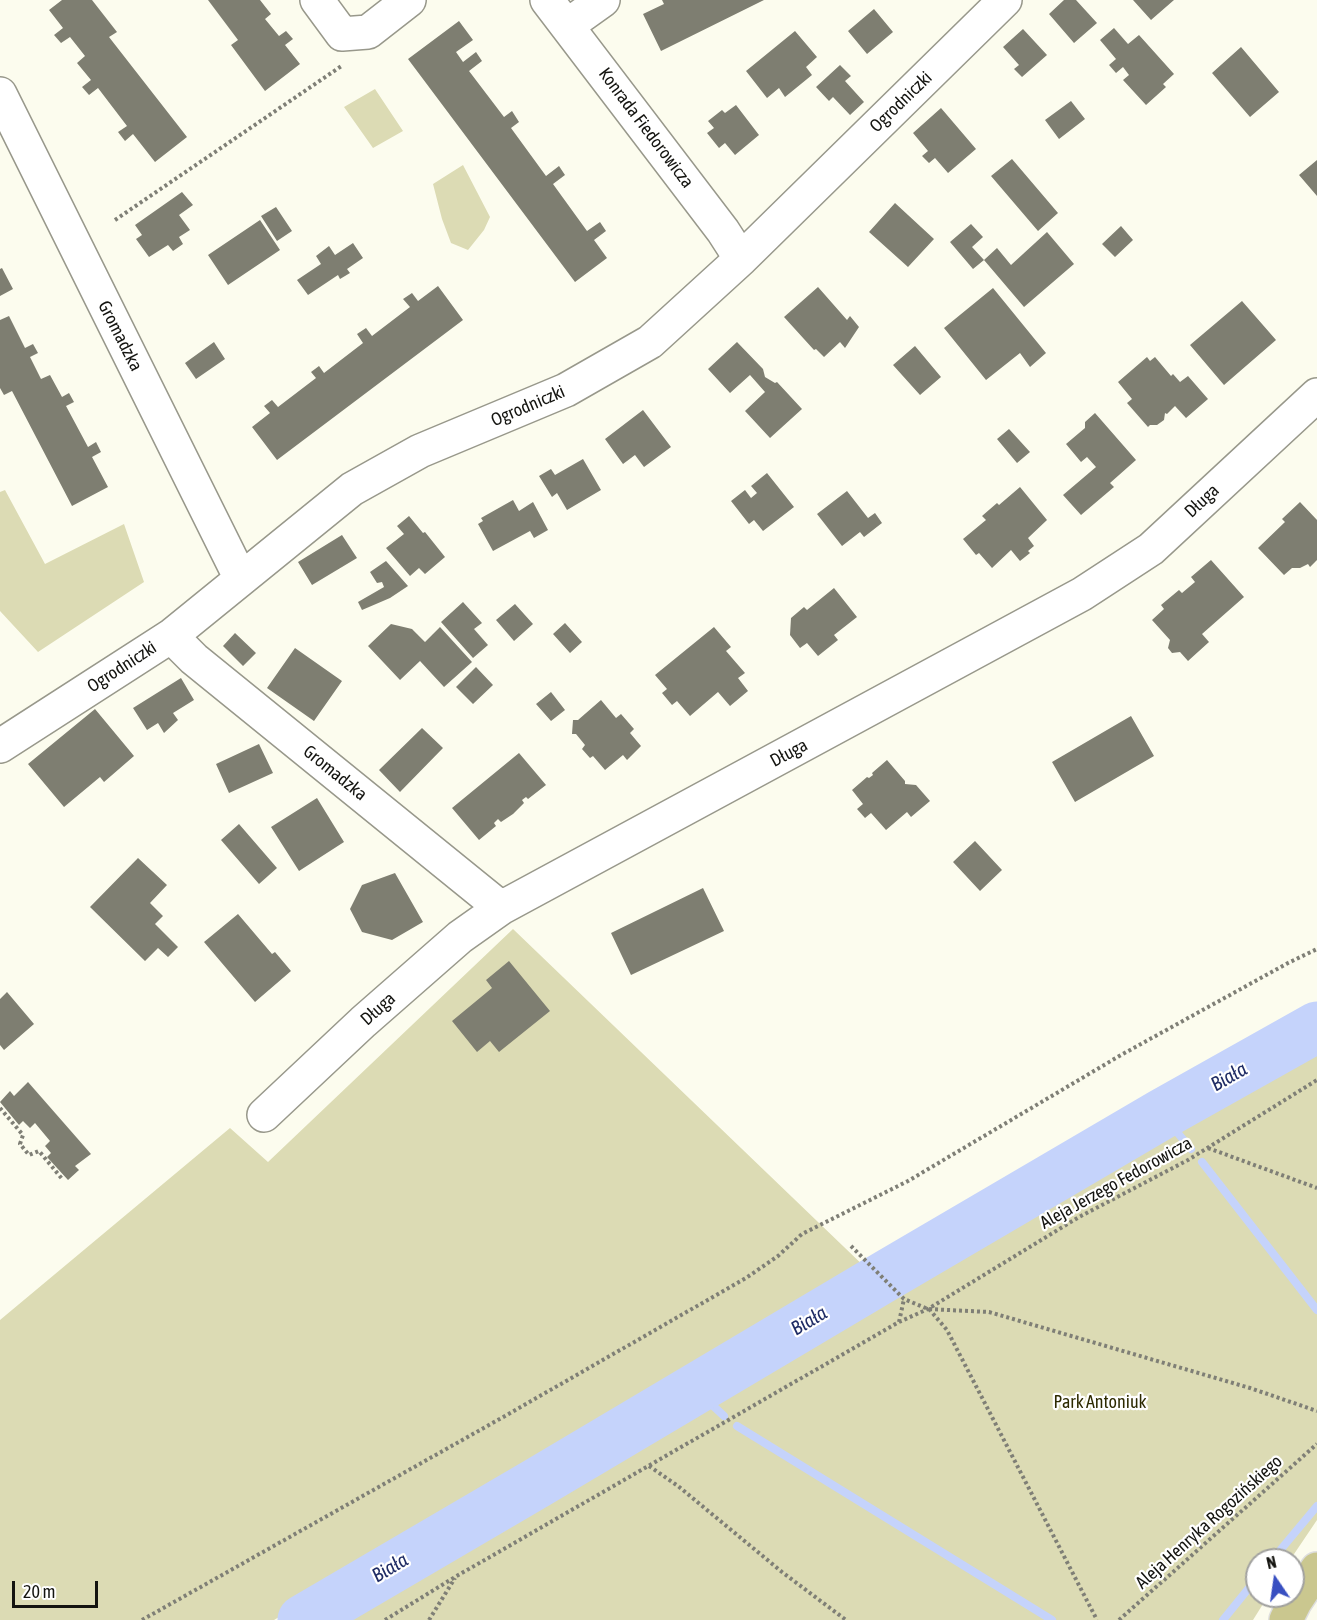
<!DOCTYPE html>
<html>
<head>
<meta charset="utf-8">
<style>
  body { margin:0 }
  #map { position:relative; width:1317px; height:1620px; overflow:hidden; background:#fcfcee; font-family:"Asap Condensed",sans-serif }
  canvas { display:block }
  .north { position:absolute; left:1245px; top:1548px; width:60px; height:60px; box-sizing:border-box; background:#fff; border:2px solid #a1a19f; border-radius:50%; rotate:347deg; font-size:16px; font-weight:700; line-height:24px; text-align:center; color:#141410 }
  .north::after { content:''; display:block; margin:auto; width:21px; height:27px; background:#384fc1; clip-path:polygon(50% 0,100% 100%,50% 72%,0 100%) }
  .scale { position:absolute; left:12px; top:1581px; width:86px; height:27px; box-sizing:border-box; border:3px solid #141410; border-top:0; padding-left:8px; font-size:18px; line-height:21px; white-space:nowrap; color:#141410; -webkit-text-stroke:4px #fff; paint-order:stroke }
</style>
</head>
<body>
<div id="map">
<canvas width="1317" height="1620"></canvas>
<div class="north">N</div>
<div class="scale">20 m</div>
</div>
<script>
const ctx = document.querySelector('canvas').getContext('2d');
ctx.lineJoin = 'round';
function fill(path, color) {
  ctx.fillStyle = color;
  ctx.fill(path, 'evenodd');
}
function poly(rows) {
  const path = new Path2D();
  for (const r of rows) {
    path.moveTo(r[0], r[1]);
    for (let i = 2; i < r.length; i += 2) path.lineTo(r[i], r[i + 1]);
  }
  return path;
}
function strokePath(path, color, width, dash) {
  ctx.strokeStyle = color;
  ctx.lineWidth = width;
  ctx.lineCap = dash ? 'butt' : 'round';
  ctx.setLineDash(dash || []);
  ctx.stroke(path);
}
function drawText(font, color, halo, rows, align = 'center') {
  ctx.font = font + ' "Asap Condensed",sans-serif';
  ctx.lineWidth = 4.5;
  ctx.setLineDash([]);
  ctx.textBaseline = 'middle';
  ctx.strokeStyle = halo;
  ctx.fillStyle = color;
  for (const [text, x, y, turn = 0] of rows) {
    ctx.save();
    ctx.translate(x, y);
    ctx.rotate((+turn || 0) * Math.PI / 180);
    ctx.textAlign = isNaN(turn) ? turn : align;
    if (halo) ctx.strokeText(text, 0, 0);
    ctx.fillText(text, 0, 0);
    ctx.restore();
  }
}
fill(poly([
  [375,89,403,131,373,148,344,107],
  [463,165,490,217,484,230,468,250,451,243,442,219,433,184],
  [5,490,45,564,124,524,144,582,38,652,0,611,0,492],
  [513,929,869,1271,274,1620,0,1620,0,1320,230,1128,268,1162],
  [1317,1028,1317,1520,1290,1560,1257,1560,1257,1596,1268,1596,1253,1620,303,1620,537,1484,890,1274,1164,1114]
]), '#dcdbb4');
strokePath(poly([
  [1162,1114,1191,1149],
  [1202,1162,1317,1310],
  [695,1389,724,1416],
  [737,1426,1052,1620],
  [1272,1560,1317,1506],
  [1223,1620,1257,1578]
]), '#c5d3fb', 8);
strokePath(poly([
  [303,1620,537,1483,889,1274,1162,1114,1317,1027]
]), '#c5d3fb', 51);
fill(poly([
  [62,0,92,0,117,32,109,37,187,137,155,162,133,134,125,141,118,132,127,126,98,88,89,95,82,87,91,80,77,63,85,56,70,37,61,43,54,35,63,28,49,10],
  [208,0,260,0,271,14,265,19,279,36,286,31,293,39,285,45,300,64,265,91,231,45,238,40],
  [662,0,764,0,661,51,643,14,664,4],
  [1064,0,1076,0,1097,23,1074,43,1049,14],
  [1133,0,1174,0,1151,20],
  [874,9,893,32,867,54,848,31],
  [459,21,473,40,456,52,463,62,476,52,482,61,469,71,504,117,512,111,519,122,511,128,546,176,559,166,565,175,553,184,587,231,600,222,606,231,594,240,607,258,575,282,408,59],
  [1114,28,1128,44,1139,35,1174,74,1163,84,1166,87,1146,105,1123,80,1129,75,1123,67,1116,73,1109,65,1116,59,1100,40],
  [1023,29,1047,55,1022,77,1014,69,1019,65,1003,47],
  [795,31,817,57,806,67,812,75,785,97,779,88,767,98,746,71],
  [1241,47,1279,92,1250,117,1212,73],
  [840,65,851,76,845,81,864,102,850,115,833,97,829,101,816,87],
  [1071,101,1085,119,1059,139,1045,120],
  [736,105,759,135,735,155,725,143,719,148,707,133,714,128,708,121,722,110,725,113],
  [941,108,976,149,948,173,935,158,929,163,922,156,928,151,913,133],
  [1012,159,1058,213,1038,231,991,176],
  [1317,160,1317,196,1299,175],
  [182,192,193,205,179,215,190,230,179,237,183,244,173,251,168,245,149,257,136,239,142,235,135,225],
  [895,203,934,239,908,267,869,232],
  [276,207,292,231,277,241,261,216],
  [260,220,280,250,228,285,208,255],
  [971,224,983,237,972,247,984,260,973,269,950,242],
  [1121,226,1133,240,1115,257,1102,244],
  [1047,232,1074,264,1024,307,984,260,997,248,1011,265],
  [353,243,363,258,347,269,350,273,340,279,338,275,308,295,297,280,321,264,316,256,329,246,335,255],
  [2,268,13,289,0,296,0,269],
  [438,286,463,320,277,460,252,427,270,413,264,406,272,400,278,407,316,378,311,372,319,366,324,373,363,343,357,334,366,328,372,336,410,307,403,299,412,293,418,301],
  [818,287,847,320,850,316,859,327,845,348,840,342,824,357,816,349,814,350,784,317],
  [993,288,1046,353,1030,367,1020,353,986,380,944,328],
  [1242,301,1276,340,1224,385,1190,345],
  [9,316,25,348,33,344,38,353,30,357,41,379,50,375,62,397,69,393,74,402,66,406,88,447,96,442,101,452,92,457,108,487,72,506,12,391,4,395,0,388,0,320],
  [214,342,225,359,196,379,185,363],
  [737,342,763,369,765,377,775,383,777,382,802,409,770,438,745,411,765,392,750,375,730,393,708,369],
  [915,346,941,377,920,395,893,365],
  [1147,357,1150,361,1155,357,1171,376,1173,374,1180,382,1188,376,1208,399,1186,418,1175,406,1167,414,1165,413,1164,420,1157,425,1150,425,1148,427,1127,403,1132,399,1118,382],
  [643,410,671,447,644,467,635,455,623,464,605,439],
  [1095,413,1136,460,1110,483,1114,487,1081,515,1063,495,1096,467,1087,457,1081,462,1066,444,1085,428,1085,422],
  [1009,429,1030,452,1017,463,997,439],
  [583,459,601,490,567,510,557,493,552,497,539,476,551,469,555,475],
  [767,473,794,507,763,531,754,520,749,524,731,501,745,490,751,498,757,493,751,486],
  [1020,487,1047,520,1028,538,1034,546,1028,551,1030,553,1020,561,1011,550,992,568,979,553,976,555,963,539,986,520,982,516,997,503,999,505],
  [847,491,868,518,875,513,882,523,864,537,860,532,842,546,817,514],
  [513,500,519,511,533,502,548,530,534,538,530,531,493,551,478,524,483,521,481,518],
  [1300,502,1317,520,1317,560,1310,567,1308,564,1300,568,1292,568,1284,575,1258,548,1285,522,1282,519],
  [409,516,423,533,425,532,445,557,425,574,419,568,410,576,386,548,404,534,397,526],
  [342,535,357,558,312,585,298,562],
  [1211,560,1244,597,1202,634,1209,642,1188,661,1180,652,1172,653,1168,648,1170,640,1152,620,1164,609,1161,605,1179,590,1182,593,1195,582,1191,577],
  [386,561,408,586,390,598,362,610,358,602,384,587,382,582,377,583,370,572],
  [834,588,857,617,834,635,838,640,818,656,807,643,800,648,790,635,791,618,804,607,807,610],
  [463,602,482,623,474,629,488,645,473,658,441,622],
  [515,604,533,624,514,641,496,620],
  [565,623,582,642,570,653,553,634],
  [391,624,412,629,425,642,440,627,472,662,444,687,420,661,400,680,368,646],
  [714,627,731,647,726,651,745,673,738,678,748,691,730,706,718,692,690,716,677,701,672,705,662,693,667,689,655,675],
  [235,633,256,653,243,666,223,646],
  [295,648,342,681,314,721,267,688],
  [476,667,493,685,473,704,456,687],
  [181,678,194,700,173,713,178,720,164,733,158,723,147,730,133,708],
  [551,692,565,710,551,721,536,704],
  [601,700,616,718,621,714,634,729,630,733,641,746,627,760,623,755,605,770,593,756,590,758,582,749,585,745,576,734,572,734,573,720,578,720],
  [95,709,134,756,104,782,100,777,64,807,28,764],
  [1131,716,1154,756,1075,802,1052,762],
  [422,728,443,748,400,792,379,770],
  [259,744,273,773,229,793,216,764],
  [519,753,546,785,528,799,526,797,522,800,524,803,513,814,501,822,498,819,494,823,496,826,479,840,452,808],
  [887,760,905,781,905,784,916,785,930,801,911,817,907,812,886,830,871,813,865,818,857,809,863,804,852,790,867,777,869,778,873,775,872,773],
  [317,798,344,842,299,871,271,827],
  [239,824,277,868,259,884,221,840],
  [975,841,1002,870,980,891,953,862],
  [138,858,167,885,150,903,163,916,155,924,178,947,168,957,158,948,145,961,90,907],
  [395,873,423,922,392,940,362,932,350,909,362,885],
  [703,888,724,931,631,975,611,933],
  [238,914,272,954,275,952,291,971,255,1002,204,942],
  [509,961,550,1011,499,1052,490,1041,477,1052,452,1021,492,988,486,980],
  [7,992,34,1024,4,1050,0,1045,0,999],
  [28,1082,91,1154,75,1166,79,1170,68,1180,47,1157,51,1153,45,1146,50,1141,35,1123,30,1128,23,1121,19,1125,0,1102,10,1091,14,1096]
]), '#7e7e71');
const minor = poly([
  [317,0,342,34,368,32,409,0],
  [547,0,723,231,741,259],
  [568,25,603,0],
  [0,94,241,579],
  [171,636,194,659,501,908],
  [0,746,171,636,352,489,420,451,566,390,650,342,741,259,1005,0],
  [264,1115,363,1022,460,937,501,908,1082,594,1151,549,1317,395]
]);
const major = poly([
  [1286,1620,1295,1602,1317,1569]
]);
strokePath(minor, '#98988b', 36);
strokePath(major, '#dedede', 36);
strokePath(poly([
  [115,220,343,65],
  [0,1108,23,1135,20,1144,29,1155,39,1151,63,1180],
  [1208,1148,1317,1188],
  [851,1246,904,1299,928,1309,989,1312,1250,1388,1317,1411],
  [929,1309,947,1330,1097,1620],
  [899,1322,904,1299],
  [649,1466,678,1486,782,1572,846,1620],
  [142,1620,505,1416,746,1278,778,1256,802,1234,908,1181,1121,1055,1288,963,1317,949],
  [385,1620,455,1577,899,1322,928,1309,1079,1217,1188,1160,1317,1080],
  [429,1620,455,1578],
  [1119,1620,1317,1444]
]), '#7f7f76', 4, [3, 3]);
strokePath(minor, '#fff', 33);
strokePath(major, '#cac78f', 33);
drawText('18px', '#141410', '#fff', [
  ["Ogrodniczki",901,102,-44],
  ["Konrada Fiedorowicza",646,128,53],
  ["Gromadzka",120,336,63],
  ["Ogrodniczki",528,406,-23],
  ["Długa",1202,501,-43],
  ["Ogrodniczki",122,667,-33],
  ["Długa",789,753,-28],
  ["Gromadzka",335,773,39],
  ["Długa",378,1009,-42],
  ["Aleja Jerzego Fedorowicza",1116,1183,-29],
  ["Aleja Henryka Rogozińskiego",1209,1522,-42]
]);
drawText('18px', '#2d2a00', '#fff', [
  ["Park Antoniuk",1100,1402]
]);
drawText('italic 20px', '#1f2c65', '#fff', [
  ["Biała",1229,1077,-30],
  ["Biała",809,1321,-31],
  ["Biała",390,1568,-31]
]);
</script>
</body>
</html>
